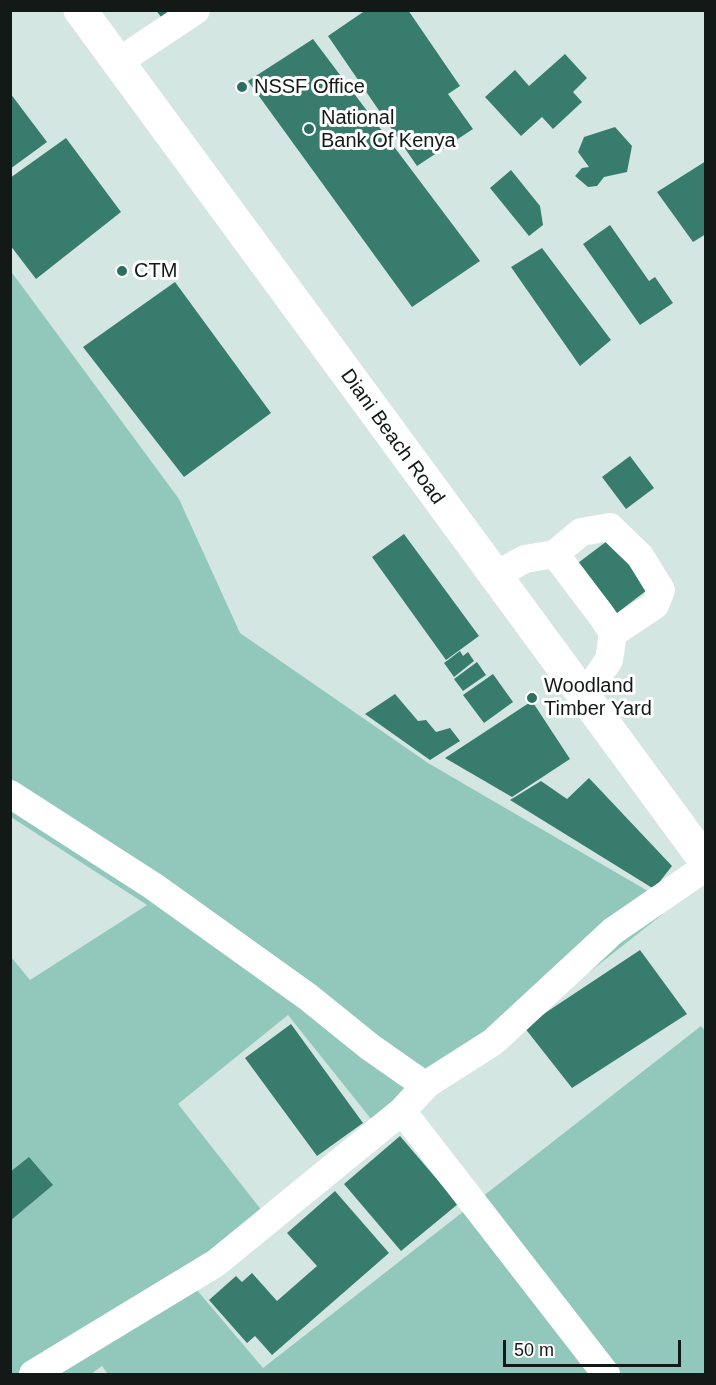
<!DOCTYPE html>
<html>
<head>
<meta charset="utf-8">
<style>
  body { margin:0 }
  #map { position:relative; width:716px; height:1385px; overflow:hidden; background:#d4e6e2; font-family:Helvetica,sans-serif }
  canvas { display:block }
  .frame { position:absolute; inset:0; border:12px solid #121917; pointer-events:none }
  .scale { position:absolute; left:503px; top:1340px; width:178px; height:27px; box-sizing:border-box; border:3px solid #121917; border-top:0; padding-left:8px; font-size:18px; line-height:21px; white-space:nowrap; color:#121917; -webkit-text-stroke:4px #fff; paint-order:stroke }
</style>
</head>
<body>
<div id="map">
<canvas width="716" height="1385"></canvas>
<div class="frame"></div>
<div class="scale">50 m</div>
</div>
<script>
const ctx = document.querySelector('canvas').getContext('2d');
ctx.lineJoin = 'round';
function fill(path, color) {
  ctx.fillStyle = color;
  ctx.fill(path, 'evenodd');
}
function poly(rows) {
  const path = new Path2D();
  for (const r of rows) {
    path.moveTo(r[0], r[1]);
    for (let i = 2; i < r.length; i += 2) path.lineTo(r[i], r[i + 1]);
  }
  return path;
}
function strokePath(path, color, width, dash) {
  ctx.strokeStyle = color;
  ctx.lineWidth = width;
  ctx.lineCap = dash ? 'butt' : 'round';
  ctx.setLineDash(dash || []);
  ctx.stroke(path);
}
function drawText(font, color, halo, rows, align = 'center') {
  ctx.font = font + ' Helvetica,sans-serif';
  ctx.lineWidth = 6;
  ctx.setLineDash([]);
  ctx.textBaseline = 'middle';
  ctx.strokeStyle = halo;
  ctx.fillStyle = color;
  for (const [text, x, y, turn = 0] of rows) {
    ctx.save();
    ctx.translate(x, y);
    ctx.rotate((+turn || 0) * Math.PI / 180);
    ctx.textAlign = isNaN(turn) ? turn : align;
    if (halo) ctx.strokeText(text, 0, 0);
    ctx.fillText(text, 0, 0);
    ctx.restore();
  }
}
fill(poly([
  [10,270,179,499,240,633,428,763,653,894,663,914,383,1134,288,1015,178,1104,274,1226,196,1289,263,1368,701,1026,706,1032,705,1374,108,1374,102,1366,91,1374,11,1374,11,957,30,980,147,905,11,817]
]), '#92c8bc');
fill(poly([
  [156,10,170,10,161,17],
  [366,10,408,10,460,86,448,94,473,129,417,166,328,36],
  [313,39,480,261,412,307,248,81],
  [565,54,587,78,573,92,582,102,553,129,542,117,521,136,485,97,515,70,529,86],
  [10,93,47,142,10,169],
  [615,127,632,146,627,172,604,177,597,186,588,187,575,176,582,168,589,167,578,152,584,137],
  [66,138,121,212,36,279,10,245,10,178],
  [706,161,706,234,693,242,657,192],
  [511,170,540,206,543,225,529,236,490,188],
  [610,225,649,281,655,277,673,303,640,325,583,244],
  [542,248,611,340,580,366,511,267],
  [175,282,271,413,184,477,83,347],
  [630,456,654,488,626,509,602,477],
  [404,534,479,636,446,660,372,557],
  [611,538,651,587,617,613,578,563],
  [460,651,463,656,468,652,474,661,454,677,444,663],
  [477,662,486,675,463,691,454,679],
  [493,674,513,702,484,723,463,695],
  [395,694,418,721,426,720,436,732,450,728,460,741,430,760,365,714],
  [532,701,570,759,512,797,445,758],
  [589,778,672,866,654,889,510,800,541,781,567,799],
  [640,950,687,1014,572,1088,524,1027],
  [291,1024,363,1123,317,1156,245,1058],
  [400,1136,458,1204,401,1251,344,1184],
  [29,1157,53,1185,10,1221,10,1172],
  [335,1191,389,1253,272,1355,255,1336,247,1343,209,1300,236,1276,242,1282,252,1273,277,1301,317,1266,287,1233]
]), '#387c6e');
strokePath(poly([
  [118,62,196,10],
  [555,554,581,532,610,527,640,556,661,590,655,605,613,633],
  [494,576,525,559,555,554,602,616,613,633,609,660,584,696],
  [10,794,153,886,308,997,370,1047,420,1082,427,1084,493,1042,613,931,706,867],
  [402,1111,606,1374],
  [33,1374,216,1263,402,1111,427,1084]
]), '#fff', 28);
strokePath(poly([
  [80,10,706,862]
]), '#fff', 33);
for (const [x, y, r, color] of [
  [242,87,6,"#2a6f62"],
  [309,129,6,"#2a6f62"],
  [122,271,6,"#2a6f62"],
  [532,698,6,"#2a6f62"]
]) {
  const dot = new Path2D();
  dot.arc(x, y, r, 0, 2 * Math.PI);
  ctx.fillStyle = color;
  ctx.fill(dot);
  strokePath(dot, '#fff', 2);
}
drawText('20px', '#121917', '#fff', [
  ["NSSF Office",254,87],
  ["National",321,118],
  ["Bank Of Kenya",321,141],
  ["CTM",134,271],
  ["Woodland",544,686],
  ["Timber Yard",544,709]
], 'left');
drawText('20px', '#121917', '#fff', [
  ["Diani Beach Road",392,437,54]
]);
</script>
</body>
</html>
